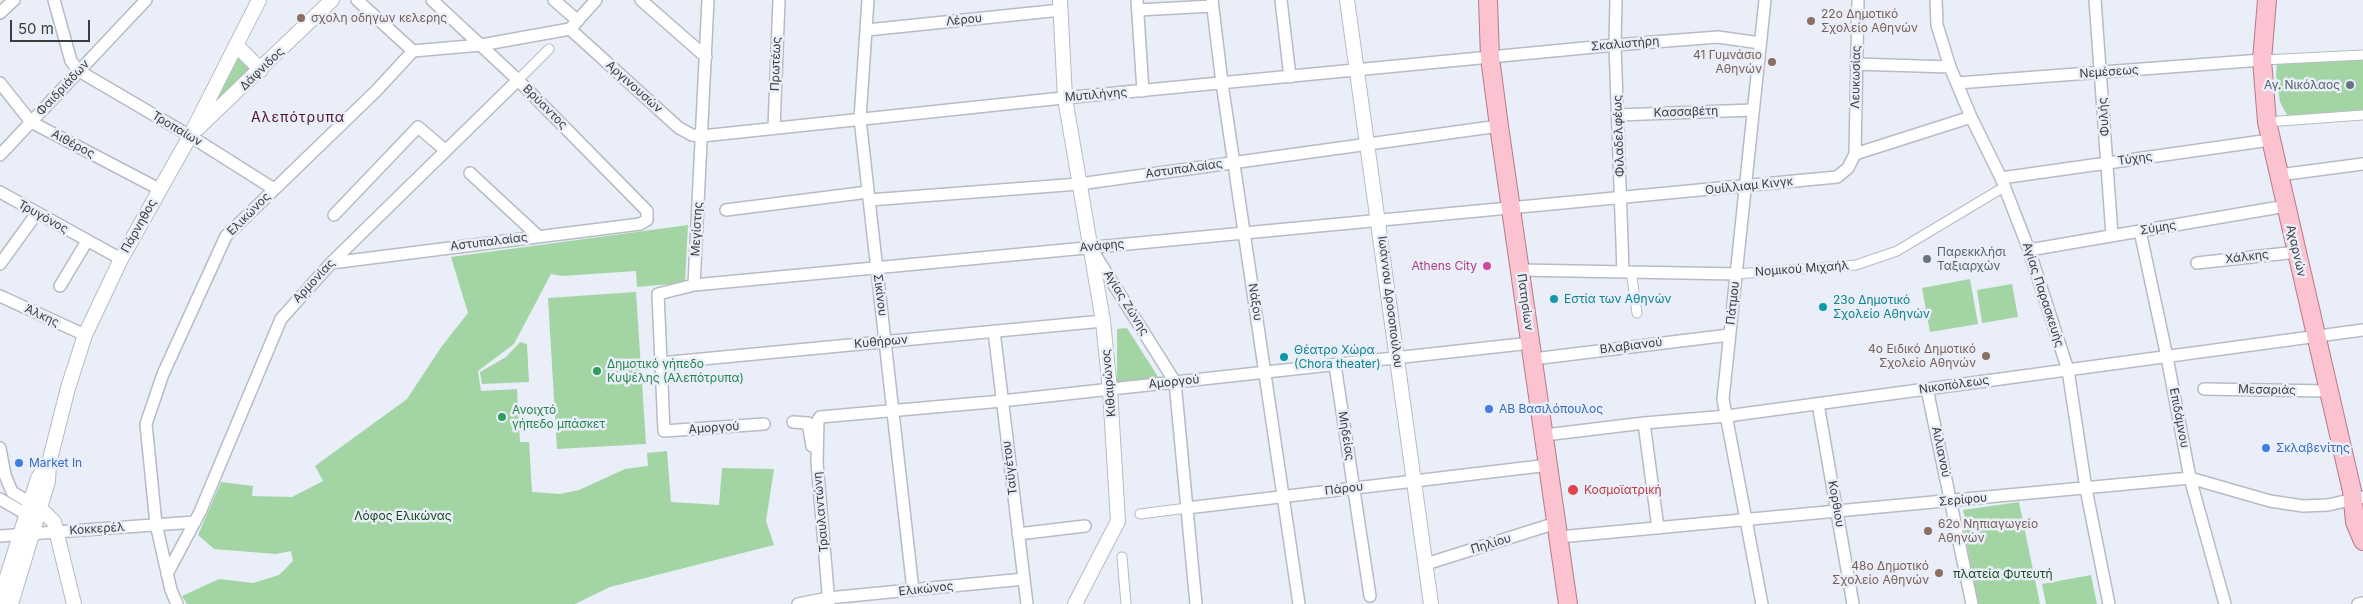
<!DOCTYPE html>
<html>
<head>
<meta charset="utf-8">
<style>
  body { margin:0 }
  #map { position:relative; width:2363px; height:604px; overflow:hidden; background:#e9eef8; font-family:Inter,sans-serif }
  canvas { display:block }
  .scale { position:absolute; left:10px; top:20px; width:80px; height:22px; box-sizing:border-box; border:2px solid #3a3c40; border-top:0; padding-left:6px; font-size:15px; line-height:18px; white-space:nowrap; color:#3a3c40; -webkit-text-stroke:4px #e9eef8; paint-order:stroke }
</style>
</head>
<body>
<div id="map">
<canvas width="2363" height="604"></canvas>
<div class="scale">50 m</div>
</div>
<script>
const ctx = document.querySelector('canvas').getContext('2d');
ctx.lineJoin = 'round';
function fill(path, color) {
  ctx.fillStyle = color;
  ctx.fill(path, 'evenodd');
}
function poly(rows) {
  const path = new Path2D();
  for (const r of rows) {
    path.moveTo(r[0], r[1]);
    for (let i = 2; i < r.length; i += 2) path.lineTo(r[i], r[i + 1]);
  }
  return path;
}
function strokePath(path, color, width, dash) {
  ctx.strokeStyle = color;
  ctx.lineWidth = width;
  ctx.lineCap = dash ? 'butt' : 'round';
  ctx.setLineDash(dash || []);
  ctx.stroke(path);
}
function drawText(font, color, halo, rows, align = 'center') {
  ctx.font = font + ' Inter,sans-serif';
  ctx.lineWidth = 5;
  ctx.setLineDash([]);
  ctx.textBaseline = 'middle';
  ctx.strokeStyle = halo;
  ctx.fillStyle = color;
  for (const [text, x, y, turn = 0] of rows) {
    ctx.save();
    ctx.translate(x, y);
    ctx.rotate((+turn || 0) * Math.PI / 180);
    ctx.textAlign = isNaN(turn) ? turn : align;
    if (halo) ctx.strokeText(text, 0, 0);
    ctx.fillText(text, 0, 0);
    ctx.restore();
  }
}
fill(poly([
  [239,51,257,69,217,107,212,104],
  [2363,59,2363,111,2288,117,2280,102,2276,75,2277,63],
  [688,225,685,282,682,283,637,287,636,271,562,276,551,274,514,344,478,371,481,391,517,389,520,442,529,442,532,492,560,494,579,490,625,469,648,466,647,453,667,451,671,502,719,505,722,468,774,469,766,521,774,545,610,587,575,604,187,604,182,596,219,579,253,583,279,575,293,561,291,551,276,554,214,549,198,535,221,482,253,486,252,496,292,497,323,481,315,466,407,399,442,346,468,313,451,257],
  [1970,279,1978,324,1930,332,1922,288],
  [2012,284,2018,317,1982,323,1977,290],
  [636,292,646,444,557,449,548,298],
  [1127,328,1162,383,1117,388,1117,329],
  [520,342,527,344,529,382,482,384,480,372,506,357],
  [2019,502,2040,604,1978,604,1964,529,1967,527,1963,510],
  [2091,575,2097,604,2046,604,2042,584]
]), '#a3d5a4');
const pedestrian = poly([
  [2262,60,2363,55],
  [518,80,549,49],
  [2267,122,2363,115],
  [1631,271,1637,313],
  [1736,274,1856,265,1897,251,2004,187],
  [1140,514,1187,508],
  [1122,557,1126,604]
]);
const minor = poly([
  [54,0,71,61,79,71,190,136,274,189],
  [357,0,413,51],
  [554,0,578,21],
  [641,0,706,57],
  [868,0,860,119,913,590],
  [1137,0,1143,91],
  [1212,0,1222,83,1299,604],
  [1281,0,1290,77],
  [1616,0,1615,45,1623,271],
  [1936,0,1937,25,1950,67,1971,117,2001,178,2029,250,2068,370,2086,489,2109,604],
  [2095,0,2112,235],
  [1138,10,1213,6],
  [0,13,14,0],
  [570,29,679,128,692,135,702,136,1053,99,1615,45,1718,37,1760,43],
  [570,29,596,0],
  [867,30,1061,10],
  [1856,64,1950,67],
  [0,83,31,122,159,189],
  [1957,83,2262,60],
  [1618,115,1753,110],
  [774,128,779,0],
  [1855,154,1858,0],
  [0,155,146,0],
  [470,173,538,236],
  [2279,175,2363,164],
  [2001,178,2270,140],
  [0,192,121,259],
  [869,200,1079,184,1499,126],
  [726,210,868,192],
  [334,215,418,127,445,150],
  [2140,231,2167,357,2190,478,2225,604],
  [1092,250,1175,382,1196,604],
  [2029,250,2286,206],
  [331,263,640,224,647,220,647,211,518,80,432,0],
  [2197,263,2297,252],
  [0,264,37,213],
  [1520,270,1736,274],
  [694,285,708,0],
  [60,286,87,241],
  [0,296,85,335],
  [994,331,1027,604],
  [1533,359,1729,335],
  [660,363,1103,321],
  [1335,365,1370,596],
  [1927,389,1972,604],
  [2204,389,2329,391],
  [1818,404,1853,604],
  [793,422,808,423,812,446],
  [1644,423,1658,528],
  [764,424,664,431,658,294,694,285,1837,177,1848,168,1855,154,1971,117],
  [1545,435,1644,423,1727,416,2363,330],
  [0,448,5,475,12,492,36,506],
  [0,499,26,514],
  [1187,508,1549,465],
  [1018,534,1085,526],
  [0,536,195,522],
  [1559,537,2190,478,2270,501,2303,506,2328,505,2363,497],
  [1426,564,1556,523],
  [167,574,200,512,281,319,331,263,518,80],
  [177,604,171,590,156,524,146,424,163,374,226,236,376,91,413,51,481,45,570,29],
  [798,604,828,598,1024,579],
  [829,604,817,462,818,420,820,417,1002,401,1531,343],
  [1762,604,1723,399,1765,0],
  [2358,604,2363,603]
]);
const tertiary = poly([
  [1060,0,1065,98,1103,321,1110,390,1118,521,1075,604],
  [1347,0,1431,604],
  [236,45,261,70],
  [197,129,332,0],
  [40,508,54,522,74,604],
  [0,599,38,478,49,463],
  [11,604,48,481,49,463,68,388,85,335,121,259,190,136,259,0]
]);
const primary = poly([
  [1488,0,1490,58,1499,126,1568,604],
  [2267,0,2262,60,2267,122,2352,491,2355,522,2363,541]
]);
strokePath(pedestrian, '#b6bbc4', 11);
strokePath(minor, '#b6bbc4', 14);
strokePath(tertiary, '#b6bbc4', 16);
strokePath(primary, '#b57a88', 20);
strokePath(pedestrian, '#fff', 9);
strokePath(minor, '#fff', 11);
strokePath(tertiary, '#fff', 14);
strokePath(primary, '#fac3cf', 18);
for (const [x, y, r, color] of [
  [301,18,5,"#8d6e63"],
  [1811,21,5,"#8d6e63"],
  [1772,62,5,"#8d6e63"],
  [2350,85,5,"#6b7280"],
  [1927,259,5,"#6b7280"],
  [1487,266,5,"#d1479c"],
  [1554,299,5,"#0f9aa8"],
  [1823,307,5,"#0f9aa8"],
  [1986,356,5,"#8d6e63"],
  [1284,357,5,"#0f9aa8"],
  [597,371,5,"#2e9e5b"],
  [1489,409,5,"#3f7fe0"],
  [502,417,5,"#2e9e5b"],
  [2266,448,5,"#3f7fe0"],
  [19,463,5,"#3f7fe0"],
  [1573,490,6,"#e0444e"],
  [1928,531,5,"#8d6e63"],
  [1939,573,5,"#8d6e63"]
]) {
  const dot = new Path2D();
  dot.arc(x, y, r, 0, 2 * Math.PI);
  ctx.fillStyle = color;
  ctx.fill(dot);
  strokePath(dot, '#e9eef8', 2);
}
drawText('12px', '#785e54', '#e9eef8', [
  ["22ο Δημοτικό",1821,14],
  ["Σχολείο Αθηνών",1821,28],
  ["σχολη οδηγων κελερης",311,18],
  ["41 Γυμνάσιο",1762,55,"right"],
  ["Αθηνών",1762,69,"right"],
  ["4ο Ειδικό Δημοτικό",1976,349,"right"],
  ["Σχολείο Αθηνών",1976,363,"right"],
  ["62ο Νηπιαγωγείο",1938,524],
  ["Αθηνών",1938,538],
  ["48ο Δημοτικό",1929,566,"right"],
  ["Σχολείο Αθηνών",1929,580,"right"]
], 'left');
drawText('12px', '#3a3c40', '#e9eef8', [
  ["Λέρου",964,20,-6],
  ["Σκαλιστήρη",1625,44,-5],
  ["Πρωτέως",776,64,-88],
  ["Δάφνιδος",262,69,-44],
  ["Νεμέσεως",2109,72,-4],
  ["Λευκωσίας",1856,77,-89],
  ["Αργινουσών",634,87,42],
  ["Φαιδριάδων",63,88,-47],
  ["Μυτιλήνης",1096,95,-5],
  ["Βρύαντος",545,107,45],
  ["Κασσαβέτη",1686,112,-2],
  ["Φυλής",2104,117,-94],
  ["Τροπαίων",177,129,31],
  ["Φιλαδελφέως",1619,136,-92],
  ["Αιθέρος",73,144,28],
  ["Τύχης",2135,159,-8],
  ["Αστυπαλαίας",1184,169,-8],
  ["Ουίλλιαμ Κινγκ",1749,186,-6],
  ["Ελικώνος",249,214,-45],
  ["Τρυγόνος",43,217,29],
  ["Πάρνηθος",139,226,-61],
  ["Σύμης",2158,228,-9],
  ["Μεγίστης",697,229,-87],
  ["Αστυπαλαίας",489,242,-7],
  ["Ανάφης",1102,246,-5],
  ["Αχαρνών",2296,251,77],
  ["Χάλκης",2247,257,-7],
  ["Νομικού Μιχαήλ",1802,269,-4],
  ["Αρμονίας",314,281,-47],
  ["Σικίνου",880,295,83],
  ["Αγίας Παρασκευής",2043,295,72],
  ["Νάξου",1255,302,81],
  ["Ιωάννου Δροσοπούλου",1390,302,83],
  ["Πατησίων",1525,302,82],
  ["Αγίας Ζώνης",1126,303,58],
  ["Πάτμου",1733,303,-84],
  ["Άλκης",42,316,25],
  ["Κυθήρων",881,342,-5],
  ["Βλαβιανού",1631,346,-7],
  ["Αμοργού",1174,382,-6],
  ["Κιθαιρώνος",1109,383,-95],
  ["Νικοπόλεως",1954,385,-8],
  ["Μεσαριάς",2267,390,1],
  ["Επιδάμνου",2179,418,79],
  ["Αμοργού",714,428,-4],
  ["Μηδείας",1346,436,81],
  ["Αιλιανού",1941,452,78],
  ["Ταϋγέτου",1010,468,-97],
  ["Πάρου",1344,489,-7],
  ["Σερίφου",1963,500,-5],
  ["Κορθιου",1836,504,80],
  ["Τραυλαντώνη",821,512,-95],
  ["Κοκκερέλ",97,529,-4],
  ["Πηλίου",1491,544,-17],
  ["Ελικώνος",926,589,-6]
]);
drawText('12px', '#5b616d', '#e9eef8', [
  ["Αγ. Νικόλαος",2340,85],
  ["Παρεκκλήσι",1937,252,"left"],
  ["Ταξιαρχών",1937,266,"left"]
], 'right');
drawText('12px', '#b23c85', '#e9eef8', [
  ["Athens City",1477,266]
], 'right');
drawText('12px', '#0d838f', '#e9eef8', [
  ["Εστία των Αθηνών",1564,299],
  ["23ο Δημοτικό",1833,300],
  ["Σχολείο Αθηνών",1833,314],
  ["Θέατρο Χώρα",1294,350],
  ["(Chora theater)",1294,364]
], 'left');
drawText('12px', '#27864d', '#e9eef8', [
  ["Δημοτικό γήπεδο",607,364],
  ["Κυψέλης (Αλεπότρυπα)",607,378],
  ["Ανοιχτό",512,410],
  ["γήπεδο μπάσκετ",512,424]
], 'left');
drawText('12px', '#366cbe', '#e9eef8', [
  ["ΑΒ Βασιλόπουλος",1499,409],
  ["Σκλαβενίτης",2276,448],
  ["Market In",29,463]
], 'left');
drawText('12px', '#be3a42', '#e9eef8', [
  ["Κοσμοϊατρική",1584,490]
], 'left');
drawText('12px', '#16491c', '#e9eef8', [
  ["Λόφος Ελικώνας",403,516],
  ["πλατεία Φυτευτή",2003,574]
]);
ctx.letterSpacing = '1px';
drawText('14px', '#4e1237', '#e9eef8', [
  ["Αλεπότρυπα",298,118]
]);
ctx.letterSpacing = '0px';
</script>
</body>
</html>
